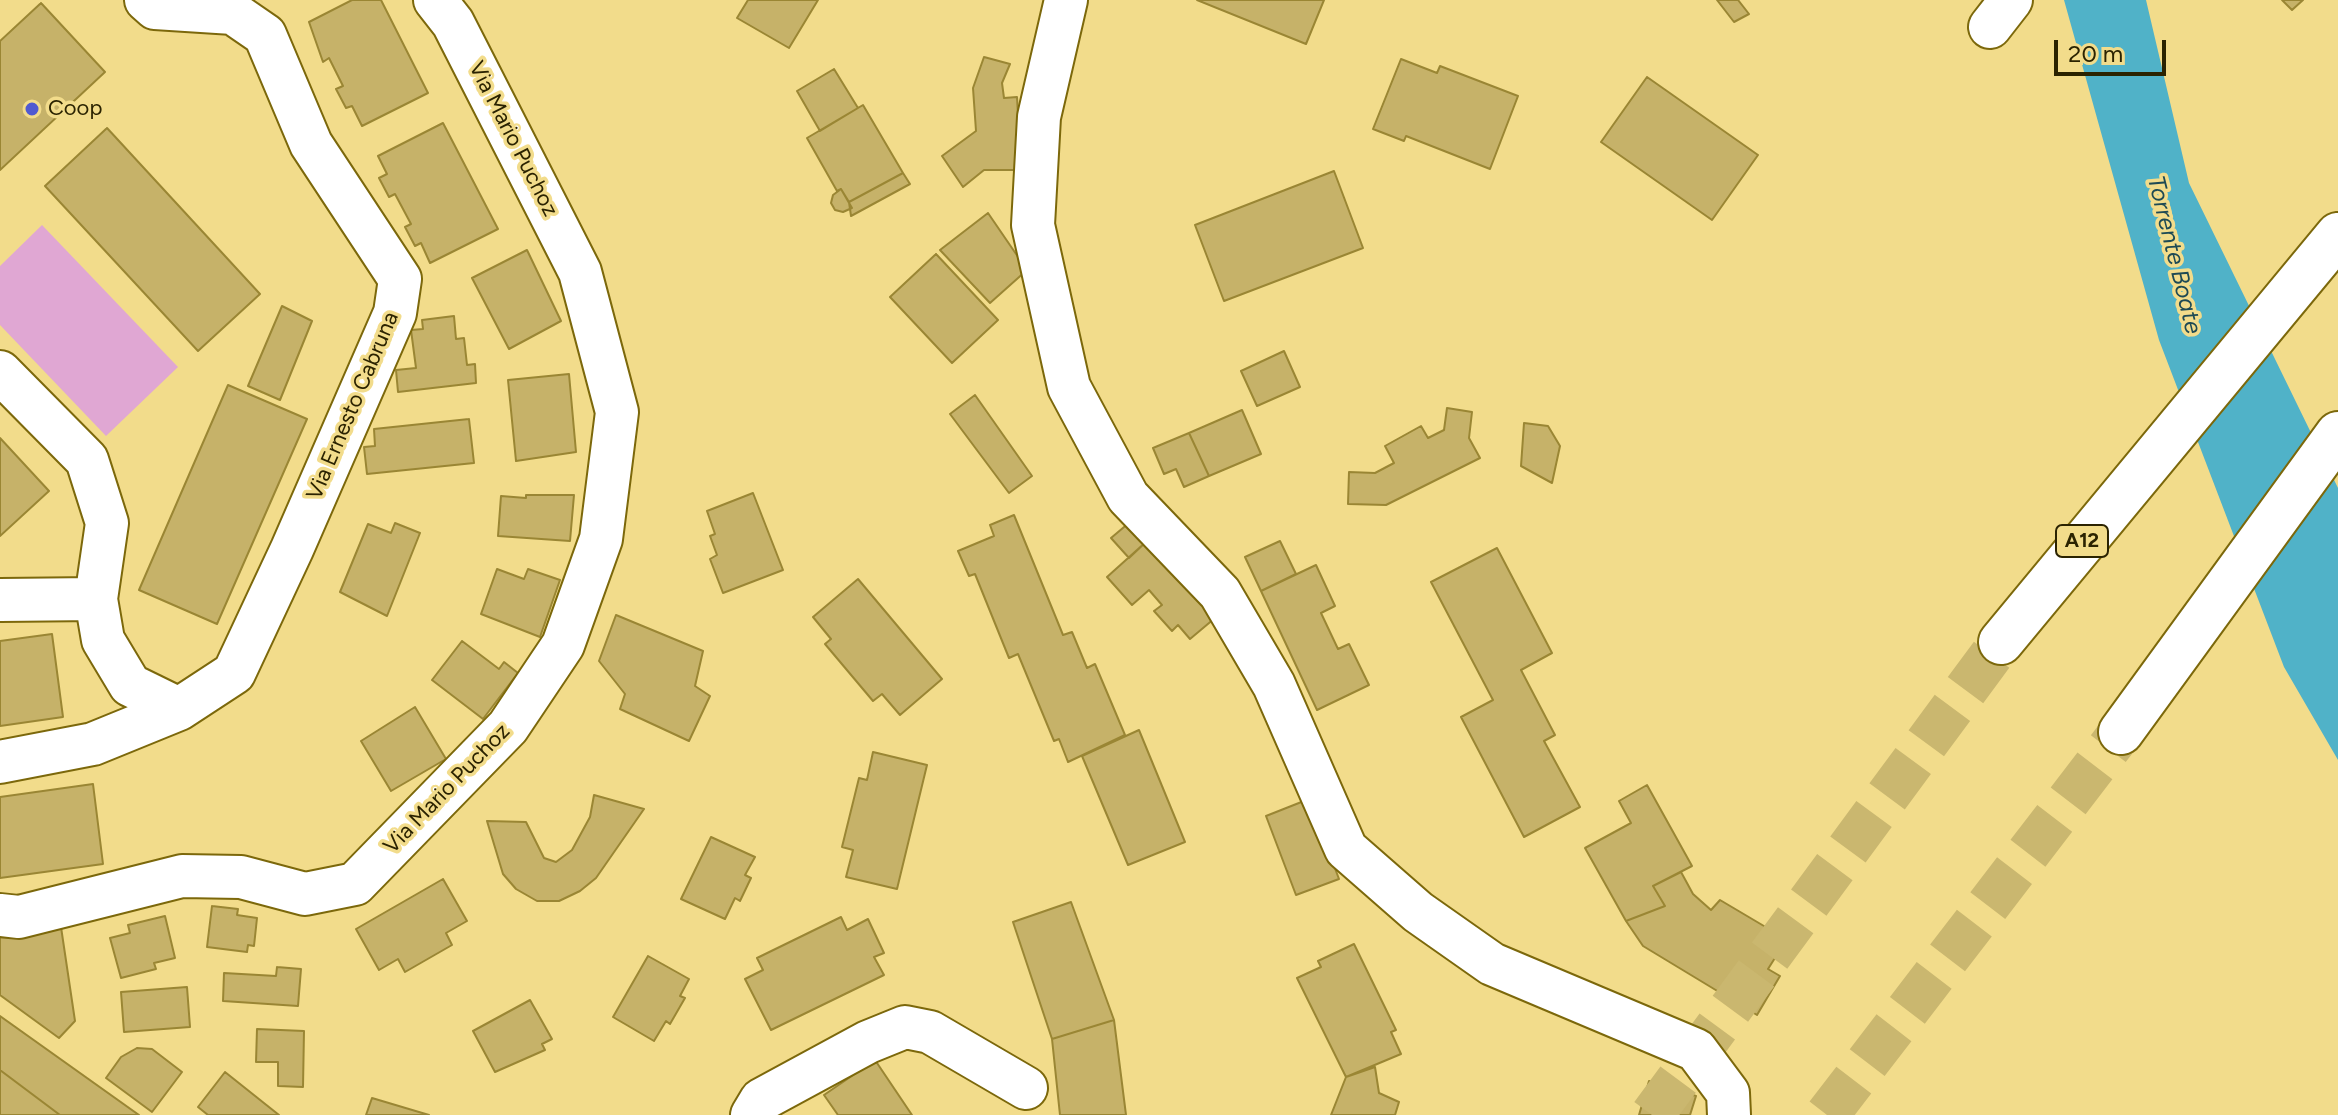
<!DOCTYPE html>
<html>
<head>
<meta charset="utf-8">
<style>
  body { margin:0 }
  #map { position:relative; width:2338px; height:1115px; overflow:hidden; background:#f2dc8b; font-family:Figtree,sans-serif }
  canvas { display:block }
  .scale { position:absolute; left:2054px; top:40px; width:112px; height:36px; box-sizing:border-box; border:4px solid #2b2301; border-top:0; padding-left:10px; font-size:24px; line-height:28px; white-space:nowrap; color:#2b2301; -webkit-text-stroke:6px #f2dc8b; paint-order:stroke }
</style>
</head>
<body>
<div id="map">
<canvas width="2338" height="1115"></canvas>
<div class="scale">20 m</div>
</div>
<script>
const ctx = document.querySelector('canvas').getContext('2d');
ctx.lineJoin = 'round';
function fill(path, color) {
  ctx.fillStyle = color;
  ctx.fill(path, 'evenodd');
}
function poly(rows) {
  const path = new Path2D();
  for (const r of rows) {
    path.moveTo(r[0], r[1]);
    for (let i = 2; i < r.length; i += 2) path.lineTo(r[i], r[i + 1]);
  }
  return path;
}
function strokePath(path, color, width, dash) {
  ctx.strokeStyle = color;
  ctx.lineWidth = width;
  ctx.lineCap = dash ? 'butt' : 'round';
  ctx.setLineDash(dash || []);
  ctx.stroke(path);
}
function drawText(font, color, halo, rows, align = 'center') {
  ctx.font = font + ' Figtree,sans-serif';
  ctx.lineWidth = 7;
  ctx.setLineDash([]);
  ctx.textBaseline = 'middle';
  ctx.strokeStyle = halo;
  ctx.fillStyle = color;
  for (const [text, x, y, turn = 0] of rows) {
    ctx.save();
    ctx.translate(x, y);
    ctx.rotate((+turn || 0) * Math.PI / 180);
    ctx.textAlign = isNaN(turn) ? turn : align;
    if (halo) ctx.strokeText(text, 0, 0);
    ctx.fillText(text, 0, 0);
    ctx.restore();
  }
}
fill(poly([
  [42,225,178,367,106,436,0,325,0,266]
]), '#e0a7d3');
fill(poly([
  [2064,0,2146,0,2189,183,2338,488,2338,760,2284,667,2159,340]
]), '#50b2c8');
const building = poly([
  [352,0,381,0,428,93,362,126,352,106,346,108,336,89,343,86,329,58,323,62,309,22,352,0],
  [748,0,818,0,789,48,737,18,748,0],
  [1197,0,1324,0,1306,44,1197,0],
  [1717,0,1738,0,1749,14,1734,22,1717,0],
  [2282,0,2303,0,2292,10,2282,0],
  [41,3,105,72,0,170,0,41,41,3],
  [984,57,1010,64,1002,83,1004,98,1017,97,1021,170,984,170,963,187,942,156,976,131,973,88,984,57],
  [1401,59,1437,73,1440,66,1518,96,1490,169,1406,136,1404,141,1373,129,1401,59],
  [834,69,858,108,820,131,797,91,834,69],
  [1647,77,1758,155,1712,220,1601,142,1647,77],
  [863,105,903,173,849,202,841,189,837,191,807,138,863,105],
  [443,123,498,229,430,263,421,243,415,246,405,227,411,224,395,194,389,197,379,178,387,174,378,156,443,123],
  [107,128,260,294,198,351,45,186,107,128],
  [1334,171,1363,248,1224,301,1195,225,1334,171],
  [903,173,910,184,851,216,849,202,903,173],
  [841,189,852,208,843,212,835,210,831,203,833,195,841,189],
  [988,213,1027,270,990,303,940,250,988,213],
  [527,250,561,321,509,349,472,278,527,250],
  [936,254,998,320,952,363,890,297,936,254],
  [282,306,312,321,280,400,248,386,282,306],
  [454,316,456,339,464,338,467,365,475,364,476,383,398,392,396,370,416,368,411,330,423,329,422,320,454,316],
  [1284,351,1300,387,1257,406,1241,371,1284,351],
  [569,374,576,452,516,461,508,380,569,374],
  [228,385,307,419,217,624,139,590,228,385],
  [975,395,1032,476,1009,493,950,414,975,395],
  [1447,408,1472,412,1469,438,1480,458,1386,505,1348,504,1349,472,1375,473,1394,463,1385,446,1421,426,1428,438,1444,430,1447,408],
  [1242,410,1261,454,1209,476,1189,433,1242,410],
  [469,419,474,463,367,474,364,447,375,446,374,429,469,419],
  [1524,423,1548,426,1560,446,1552,483,1521,466,1524,423],
  [1189,433,1209,476,1184,487,1176,469,1164,474,1153,448,1189,433],
  [0,438,49,491,0,536,0,438],
  [753,493,783,570,723,593,710,559,717,555,710,536,715,534,707,511,753,493],
  [526,495,574,495,570,541,498,536,501,496,526,498,526,495],
  [1014,515,1063,635,1072,632,1087,668,1095,664,1125,735,1068,762,1059,739,1054,741,1018,654,1009,658,975,574,969,576,958,551,994,536,990,525,1014,515],
  [1130,522,1147,541,1129,558,1111,538,1130,522],
  [395,523,420,533,387,616,340,592,368,524,391,533,395,523],
  [1147,541,1215,618,1190,639,1178,625,1172,631,1154,611,1162,605,1149,590,1132,605,1107,577,1147,541],
  [1280,541,1296,574,1261,591,1245,557,1280,541],
  [1497,548,1552,653,1521,670,1555,735,1544,741,1580,807,1524,837,1461,717,1493,700,1431,582,1497,548],
  [1316,565,1335,606,1321,613,1338,649,1349,644,1369,685,1317,710,1261,591,1316,565],
  [497,569,524,579,528,569,560,580,540,637,481,614,497,569],
  [858,579,942,679,900,715,882,694,873,701,825,644,831,639,813,617,858,579],
  [616,615,703,651,695,686,710,696,689,741,620,709,625,694,599,661,616,615],
  [52,634,63,717,0,726,0,641,52,634],
  [462,641,499,669,504,662,518,673,483,719,432,680,462,641],
  [415,707,446,759,391,791,361,741,415,707],
  [1139,730,1185,842,1128,865,1082,756,1139,730],
  [873,752,927,765,897,889,846,877,853,850,842,847,859,778,867,780,873,752],
  [93,784,103,864,0,878,0,797,93,784],
  [1647,785,1692,866,1653,886,1665,906,1626,921,1585,848,1631,823,1619,801,1647,785],
  [594,795,644,809,596,878,580,891,559,901,537,901,516,889,503,874,487,821,526,822,544,858,556,862,572,850,590,817,594,795],
  [1309,799,1339,879,1296,895,1266,816,1309,799],
  [711,837,755,857,745,875,751,878,740,901,735,898,725,919,681,899,711,837],
  [1681,872,1693,894,1711,910,1720,900,1769,929,1762,939,1780,950,1768,969,1780,976,1757,1015,1643,946,1626,921,1665,906,1653,886,1681,872],
  [443,879,467,921,446,933,452,945,405,972,398,959,379,970,356,929,443,879],
  [1071,902,1114,1020,1052,1039,1013,922,1071,902],
  [212,906,238,909,237,915,257,918,254,946,248,945,247,952,207,947,212,906],
  [165,916,175,958,154,963,156,969,121,978,110,938,130,933,128,925,165,916],
  [841,917,847,930,868,919,884,953,874,957,884,975,771,1030,745,979,763,970,757,958,841,917],
  [61,927,75,1021,59,1038,0,995,0,934,61,927],
  [1354,944,1396,1030,1391,1032,1401,1054,1346,1077,1297,978,1321,967,1318,961,1354,944],
  [648,956,689,979,680,996,685,998,670,1024,666,1021,654,1041,613,1017,648,956],
  [277,967,301,969,298,1006,223,1001,224,973,276,976,277,967],
  [187,987,190,1027,124,1032,121,992,187,987],
  [530,1000,552,1039,542,1044,545,1050,495,1072,473,1031,530,1000],
  [0,1016,139,1115,60,1115,0,1070,0,1016],
  [1114,1020,1126,1115,1060,1115,1052,1039,1114,1020],
  [257,1029,304,1031,303,1087,278,1086,278,1062,256,1062,257,1029],
  [137,1048,152,1049,182,1072,152,1112,106,1078,121,1057,137,1048],
  [875,1060,912,1115,838,1115,824,1095,875,1060],
  [1375,1067,1379,1093,1399,1102,1395,1115,1331,1115,1346,1077,1375,1067],
  [0,1070,60,1115,0,1115,0,1070],
  [225,1072,279,1115,208,1115,198,1107,225,1072],
  [1649,1081,1696,1096,1690,1115,1639,1115,1649,1081],
  [372,1098,429,1115,366,1115,372,1098]
]);
fill(building, '#c6b269');
strokePath(building, '#9a8634', 2);
strokePath(poly([
  [1652,1115,2001,642],
  [1827,1115,2121,732]
]), '#cab76f', 44, [44, 22]);
const minor = poly([
  [1066,0,1039,117,1033,225,1069,387,1128,497,1220,593,1274,685,1346,849,1418,912,1492,964,1696,1050,1728,1093,1729,1115],
  [1990,27,2011,0],
  [0,372,87,460,107,523,96,599,103,640,130,685,179,709],
  [0,600,96,599],
  [0,762,93,744,179,709,234,673,292,549,395,313,400,279,311,144,265,35,233,13,155,8,146,0],
  [0,915,19,917,182,876,241,877,305,894,355,884,508,727,563,645,601,539,617,412,580,272,453,23,435,0],
  [752,1115,761,1100,868,1042,905,1027,930,1032,1026,1088]
]);
const highway = poly([
  [2001,642,2338,235],
  [2121,732,2338,434]
]);
strokePath(minor, '#7c680b', 46);
strokePath(highway, '#7c680b', 48);
strokePath(minor, '#fff', 42);
strokePath(highway, '#fff', 44);
for (const [x, y, r, color] of [
  [32,109,8,"#505ad0"]
]) {
  const dot = new Path2D();
  dot.arc(x, y, r, 0, 2 * Math.PI);
  ctx.fillStyle = color;
  ctx.fill(dot);
  strokePath(dot, '#f2dc8b', 3);
}
for (const [x, y, w] of [
  [2082,541,52]
]) {
  const box = new Path2D();
  box.roundRect(x - w / 2, y - 16, w, 32, 6);
  ctx.fillStyle = '#f2dc8b';
  ctx.fill(box);
  strokePath(box, '#2b2301', 2);
}
drawText('bold 20px', '#2b2301', null, [
  ["A12",2082,541]
]);
drawText('22px', '#2b2301', '#f2dc8b', [
  ["Coop",48,109]
], 'left');
drawText('22px', '#2b2301', '#f2dc8b', [
  ["Via Mario Puchoz",513,139,63],
  ["Via Ernesto Cabruna",353,406,-67],
  ["Via Mario Puchoz",447,789,-46]
]);
drawText('italic 24px', '#1e4a54', '#f2dc8b', [
  ["Torrente Boate",2174,255,76]
]);
</script>
</body>
</html>
